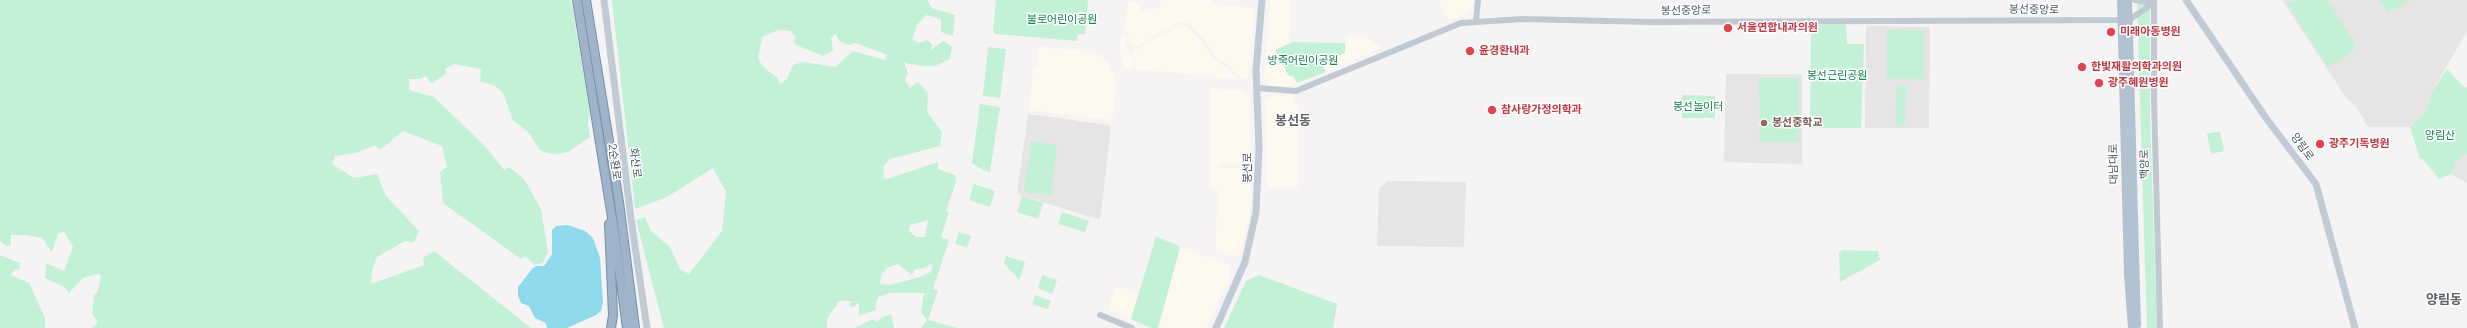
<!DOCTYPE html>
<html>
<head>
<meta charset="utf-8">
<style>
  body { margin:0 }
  canvas { display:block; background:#f5f3f3 }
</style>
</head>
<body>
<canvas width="2467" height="328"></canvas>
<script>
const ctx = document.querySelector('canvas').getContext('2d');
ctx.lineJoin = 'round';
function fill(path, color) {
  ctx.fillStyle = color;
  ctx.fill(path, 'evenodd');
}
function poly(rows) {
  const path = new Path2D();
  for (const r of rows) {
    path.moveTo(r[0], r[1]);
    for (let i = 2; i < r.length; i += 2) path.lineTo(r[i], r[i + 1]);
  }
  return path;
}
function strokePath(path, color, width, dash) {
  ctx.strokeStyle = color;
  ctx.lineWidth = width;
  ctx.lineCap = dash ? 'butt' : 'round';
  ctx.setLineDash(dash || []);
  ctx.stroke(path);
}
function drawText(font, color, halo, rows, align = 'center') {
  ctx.font = font + ' Manrope,"Noto Sans KR",sans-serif';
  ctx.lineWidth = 3;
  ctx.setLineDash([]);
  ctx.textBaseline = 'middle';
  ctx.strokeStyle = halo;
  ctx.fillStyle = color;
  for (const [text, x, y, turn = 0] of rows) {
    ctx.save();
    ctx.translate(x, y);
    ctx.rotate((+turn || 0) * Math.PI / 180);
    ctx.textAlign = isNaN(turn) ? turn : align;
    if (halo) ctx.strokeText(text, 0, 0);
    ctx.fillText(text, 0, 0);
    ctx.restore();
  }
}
fill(poly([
  [1163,0,1210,0,1213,4,1255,8,1249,77,1241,78,1230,66,1217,58,1205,40,1188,22,1180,22,1135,47,1131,45,1127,33,1123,33,1128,2,1140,3,1139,11,1144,12,1156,9],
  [1270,0,1291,0,1289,43,1275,50,1297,83,1287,87,1269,86,1264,79],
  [1439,0,1473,0,1473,8,1470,12,1452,20,1446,17],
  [1180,24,1186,26,1202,42,1211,57,1229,69,1237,77,1237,79,1135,69,1136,60,1131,52],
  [1121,36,1127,37,1126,48,1134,60,1133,69,1125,68,1120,57],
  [1346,36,1368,37,1381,48,1326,72,1321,63,1345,53],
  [1038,46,1096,53,1102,56,1110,66,1117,82,1113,117,1110,120,1029,110,1033,67,1037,67],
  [1210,88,1244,91,1250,97,1251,164,1218,164,1218,168,1251,168,1251,205,1248,224,1240,254,1234,257,1215,250,1218,190,1209,189],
  [1293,95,1299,111,1298,188,1267,188,1265,101,1271,96],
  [1180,248,1227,264,1230,268,1229,280,1206,328,1158,328],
  [1117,286,1139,294,1131,319,1111,310,1109,305,1114,288]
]), '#fdf9ef');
fill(poly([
  [2282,0,2467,0,2467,31,2432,92,2425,114,2410,127,2368,127,2357,108,2347,99],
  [1866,26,1930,27,1929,128,1865,128],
  [1726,74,1802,74,1802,164,1724,162],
  [1028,114,1109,125,1111,128,1100,220,1017,194],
  [2467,154,2467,183,2451,174,2456,161],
  [1388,181,1466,182,1464,247,1377,246,1379,189]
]), '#e6e4e5');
fill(poly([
  [0,0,571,0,590,111,588,123,590,137,568,152,558,154,547,153,540,150,529,133,513,120,503,93,495,86,480,81,481,69,454,64,445,69,447,73,431,84,426,76,420,79,409,79,409,90,434,97,485,146,504,170,509,167,524,179,541,209,548,252,543,263,535,265,525,256,521,259,443,203,440,172,447,167,442,146,403,131,380,150,375,145,356,153,335,156,332,164,354,178,377,174,386,196,419,231,414,242,405,241,377,257,372,270,371,284,424,265,423,258,434,251,531,328,91,328,98,322,92,314,94,295,98,291,101,275,96,274,83,278,69,293,66,288,45,278,46,263,64,271,73,247,64,232,58,233,52,252,42,238,26,235,11,235,11,245,6,246,0,241],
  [612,0,927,0,932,8,955,15,953,36,941,32,941,19,926,15,917,25,912,39,919,43,927,40,932,44,931,50,943,41,952,47,950,59,935,66,922,66,904,63,908,73,905,80,910,88,918,82,928,93,927,112,942,132,940,146,890,159,884,166,883,177,887,179,938,162,938,169,955,175,956,182,946,211,949,212,941,237,949,240,933,289,938,291,928,320,957,328,921,328,927,320,921,311,924,293,890,293,878,297,875,305,876,310,859,316,859,302,853,307,849,306,852,301,839,301,827,319,827,328,664,328,636,220,645,217,651,231,670,247,680,269,689,274,722,231,726,192,713,168,667,197,635,209],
  [778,30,791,31,795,37,794,44,823,56,833,51,831,37,836,34,839,41,848,45,856,43,887,55,885,60,853,51,835,67,803,62,793,65,787,79,780,84,777,77,764,68,758,59,762,37],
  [928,220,925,237,916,237,909,231,910,225],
  [933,263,931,272,920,277,890,285,880,284,881,275,887,268,898,264,912,275,914,270,924,268],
  [996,0,1088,0,1085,34,1078,34,1077,41,995,34,993,31],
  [2137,0,2150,0,2150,120,2157,328,2147,328],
  [2300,0,2328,0,2356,46,2354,50,2328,67,2287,3],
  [2380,0,2410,0,2388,13],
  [1846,24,1847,44,1864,44,1861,128,1810,128,1811,25],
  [1887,30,1924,30,1924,79,1887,79],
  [1293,42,1345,43,1345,53,1322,63,1326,72,1297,83,1294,77,1288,75,1275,50],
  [988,47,1006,49,1000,98,983,96],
  [2447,69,2465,88,2467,87,2467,154,2456,161,2451,174,2439,179,2422,158,2420,159,2410,127,2425,114,2432,92],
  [1759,78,1799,78,1799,142,1760,142],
  [1897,85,1906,85,1905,125,1895,125],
  [1682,95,1715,96,1715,118,1682,118],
  [980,104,1000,107,990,172,983,170,972,163],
  [2220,131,2224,151,2211,154,2207,134],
  [1031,141,1057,145,1051,196,1024,192],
  [974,184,995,191,990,207,969,200],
  [1022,196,1043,203,1038,219,1017,212],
  [1062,212,1089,221,1085,232,1058,224],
  [959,232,971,236,967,248,955,244],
  [1156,237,1178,245,1180,248,1158,328,1151,328,1131,319],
  [1842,250,1878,251,1880,260,1840,282,1839,253],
  [0,255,20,263,19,269,14,270,11,275,29,283,45,318,45,328,0,328],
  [1006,256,1025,262,1019,280,1004,263],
  [1042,275,1057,280,1052,294,1038,288],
  [1259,275,1337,304,1333,328,1224,328,1246,281],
  [1035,295,1051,301,1048,309,1032,304],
  [891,314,894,328,855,328,873,319,877,322,882,317]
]), '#c3f1d5');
fill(poly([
  [568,225,585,231,593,238,600,258,603,302,601,311,596,315,567,328,547,328,546,323,535,318,529,306,521,303,518,296,518,287,532,269,536,266,544,266,552,254,552,230,556,226]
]), '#90daee');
const trunk = poly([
  [577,0,614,230,627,328],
  [586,0,619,202,635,328],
  [609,224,613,315,611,328]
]);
strokePath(trunk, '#7690ad', 10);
strokePath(poly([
  [2135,0,2154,3],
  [2154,2,2154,98,2160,328],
  [1476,21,1478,0],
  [1257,88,1296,91,1461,23,1523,19,1650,22,2129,20,2154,3],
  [1100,315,1132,328]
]), '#c1cad2', 6);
strokePath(poly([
  [604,0,631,219,647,328],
  [2186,0,2266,118,2316,184,2355,328],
  [1216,328,1245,262,1256,212,1259,148,1256,70,1262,0]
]), '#c1cbd6', 7);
strokePath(poly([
  [2121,0,2128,274,2132,328],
  [2128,0,2137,325]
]), '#b3c2d1', 8);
strokePath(trunk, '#9fb4c9', 8);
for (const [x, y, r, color] of [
  [1728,28,5,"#e0444e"],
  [2111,32,5,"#e0444e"],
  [1470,51,5,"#e0444e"],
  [2082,67,5,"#e0444e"],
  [2099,83,5,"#e0444e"],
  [1492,110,5,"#e0444e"],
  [1764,123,4,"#8d6e63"],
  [2320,144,5,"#e0444e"]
]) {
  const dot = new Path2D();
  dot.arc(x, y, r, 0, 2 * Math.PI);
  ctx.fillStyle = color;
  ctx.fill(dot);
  strokePath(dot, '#fff', 1.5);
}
drawText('11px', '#4a5661', '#fff', [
  ["봉선중앙로",2034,10,1],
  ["봉선중앙로",1686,11,-1],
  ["양림로",2302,147,54],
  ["2순환로",614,162,82],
  ["화산로",635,163,83],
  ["대남대로",2114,164,-91],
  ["백양로",2145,164,-91],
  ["봉선로",1248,168,-90]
]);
drawText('11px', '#17864f', '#fff', [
  ["불로어린이공원",1062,20],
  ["방죽어린이공원",1303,61],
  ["봉선근린공원",1837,76],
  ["봉선놀이터",1698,107],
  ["양림산",2440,136]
]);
drawText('bold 11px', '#be3a42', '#fff', [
  ["서울연합내과의원",1737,28],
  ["미래아동병원",2120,32],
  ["윤경환내과",1479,51],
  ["한빛재활의학과의원",2091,67],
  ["광주혜원병원",2108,83],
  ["참사랑가정의학과",1501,110],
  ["광주기독병원",2329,144]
], 'left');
drawText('bold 11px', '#785e54', '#fff', [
  ["봉선중학교",1772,123]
], 'left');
drawText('bold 13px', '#5f6368', '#fff', [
  ["봉선동",1293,121],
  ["양림동",2444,300]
]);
</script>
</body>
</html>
